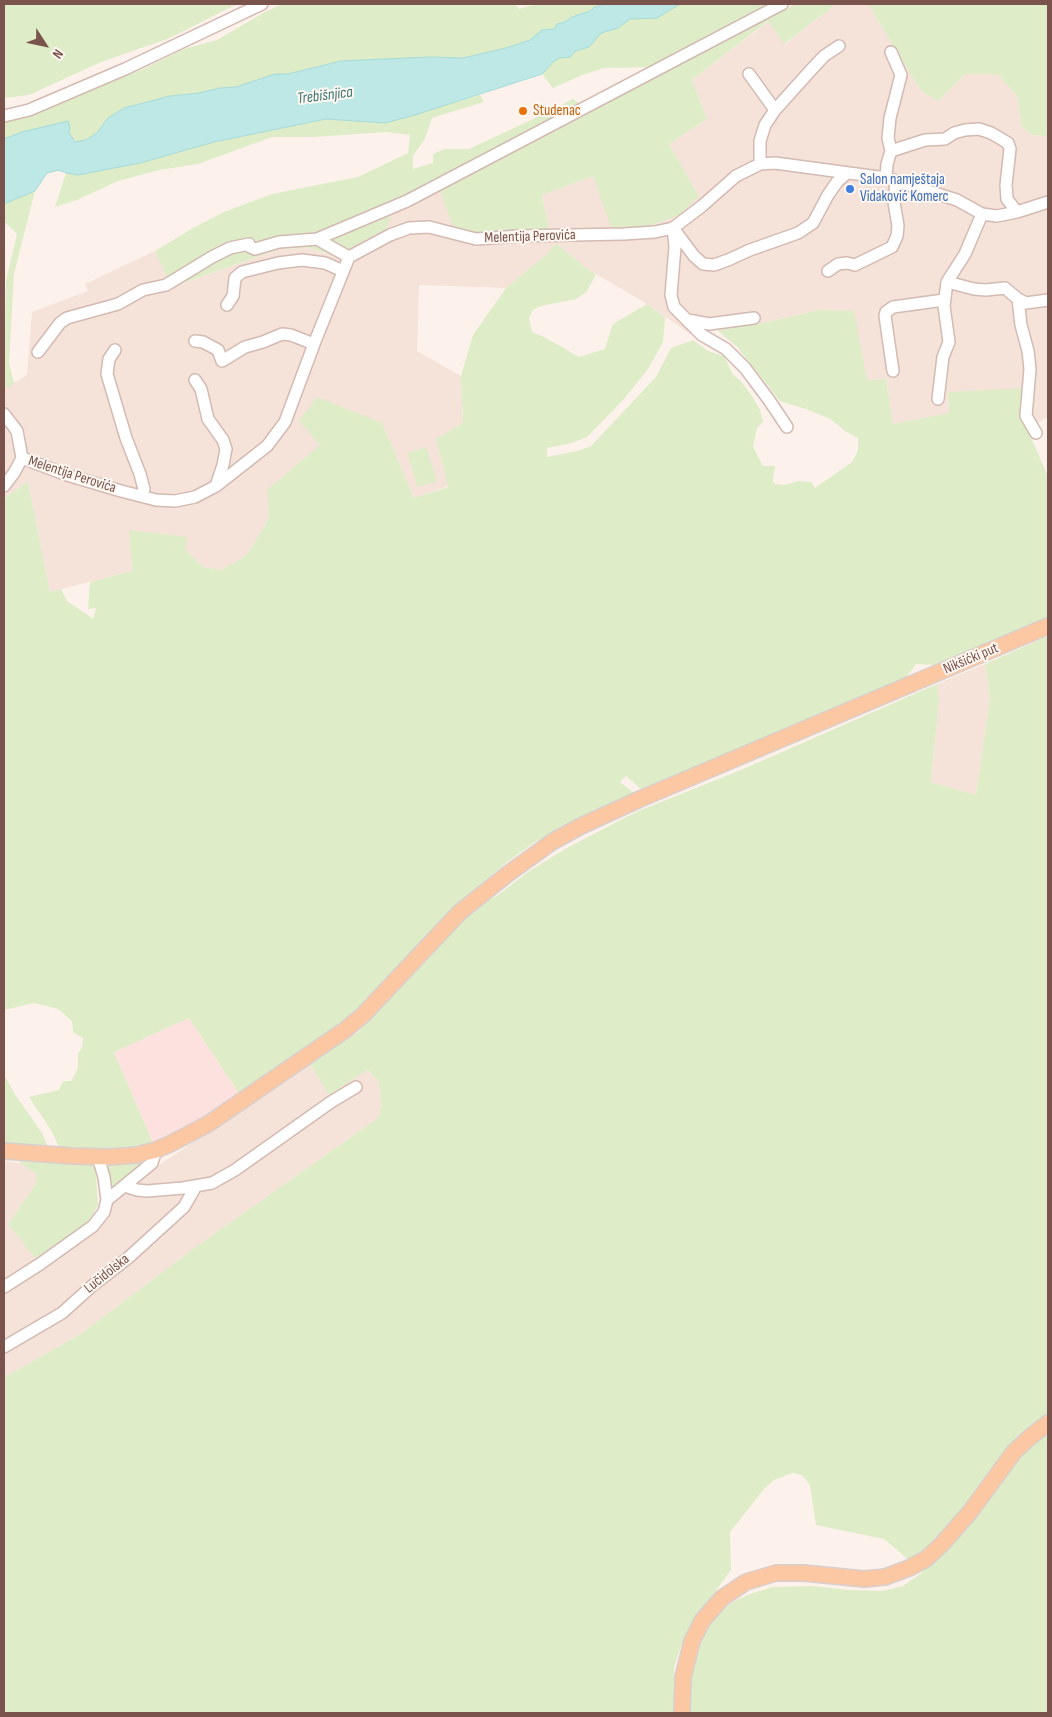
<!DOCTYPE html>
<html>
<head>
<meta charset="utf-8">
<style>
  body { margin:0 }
  #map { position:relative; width:1052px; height:1717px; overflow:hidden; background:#fdf2eb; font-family:"Sofia Sans Condensed",sans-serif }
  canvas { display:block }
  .frame { position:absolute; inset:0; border:5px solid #79534c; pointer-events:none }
  .north { position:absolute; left:20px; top:20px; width:50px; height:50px; -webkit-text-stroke:4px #fff7f2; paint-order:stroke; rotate:125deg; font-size:14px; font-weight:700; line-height:20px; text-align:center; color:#79534c }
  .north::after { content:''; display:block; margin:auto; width:18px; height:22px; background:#79534c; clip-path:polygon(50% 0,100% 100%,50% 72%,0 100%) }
</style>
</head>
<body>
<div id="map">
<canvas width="1052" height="1717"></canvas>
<div class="frame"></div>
<div class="north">N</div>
</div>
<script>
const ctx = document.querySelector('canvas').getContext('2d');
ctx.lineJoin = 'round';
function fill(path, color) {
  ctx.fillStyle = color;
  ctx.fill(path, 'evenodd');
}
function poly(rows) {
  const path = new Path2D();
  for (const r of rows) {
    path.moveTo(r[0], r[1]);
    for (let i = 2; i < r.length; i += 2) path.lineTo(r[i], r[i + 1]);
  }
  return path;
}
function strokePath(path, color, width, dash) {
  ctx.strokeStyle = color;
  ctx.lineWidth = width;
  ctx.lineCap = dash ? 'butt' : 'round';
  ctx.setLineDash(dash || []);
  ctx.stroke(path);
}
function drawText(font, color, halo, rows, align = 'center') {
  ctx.font = font + ' "Sofia Sans Condensed",sans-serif';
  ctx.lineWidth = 4;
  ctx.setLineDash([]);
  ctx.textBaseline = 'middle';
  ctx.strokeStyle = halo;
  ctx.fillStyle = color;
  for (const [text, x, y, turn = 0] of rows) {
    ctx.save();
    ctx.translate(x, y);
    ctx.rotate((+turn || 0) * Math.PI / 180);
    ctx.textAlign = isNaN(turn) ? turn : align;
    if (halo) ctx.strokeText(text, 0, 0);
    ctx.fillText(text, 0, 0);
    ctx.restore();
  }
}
fill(poly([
  [834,4,868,4,921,91,938,101,965,74,998,74,1017,96,1022,127,1032,135,1048,136,1048,417,1032,426,948,393,949,413,893,424,886,379,867,380,818,310,768,322,690,334,647,304,586,268,556,243,547,254,506,288,419,285,417,351,461,376,463,423,436,439,448,486,414,498,382,423,320,445,268,490,269,518,247,555,221,570,203,567,185,549,186,537,131,555,132,571,50,592,28,482,4,498,4,389,27,375,32,312,88,291,85,284,155,251,173,287,280,249,310,248,335,256,392,211,439,187,549,230,542,195,593,176,699,196,669,144,707,119,692,80,769,21,785,44,830,9],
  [985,664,990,697,976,795,931,782,939,700,937,684],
  [310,1064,329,1095,366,1070,378,1080,382,1106,378,1118,193,1249,82,1333,7,1376,4,1370,4,1161,20,1163,36,1174,36,1184,8,1224,85,1233,107,1200]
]), '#f5e2d9');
fill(poly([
  [189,1018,240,1095,180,1132,153,1143,114,1052]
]), '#fde1df');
fill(poly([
  [4,4,237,4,170,38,101,62,29,95,4,98],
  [282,4,515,4,519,9,536,4,604,4,593,8,590,11,572,17,565,22,557,24,554,29,542,30,530,40,506,48,462,58,430,57,341,61,288,74,275,74,236,87,220,88,199,93,170,96,124,108,108,118,97,133,86,140,75,143,69,133,70,127,67,121,4,139,4,121,31,115,145,68,184,49,217,40,263,13],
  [680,4,782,4,660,67,604,68,580,76,553,88,542,74,553,62,559,58,570,57,575,51,589,47,601,33,618,28,630,19,657,18],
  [795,4,834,4,830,9,784,44,768,21,692,80,707,119,669,144,699,196,679,215,649,226,611,227,593,176,542,195,549,230,477,233,453,226,439,188,392,211,387,228,335,256,310,248,280,249,172,287,155,251,193,228,224,212,272,194,358,177,408,153,410,135,387,132,313,137,272,137,198,164,159,170,118,181,77,200,55,207,66,173,78,175,140,163,214,142,326,119,385,123,480,95,484,102,432,118,425,139,413,156,413,169,433,163,433,154,445,149,469,149,548,112,573,99,588,109],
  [868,4,1048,4,1048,136,1032,135,1022,127,1017,96,998,74,965,74,938,101,921,91],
  [35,191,14,274,9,362,14,384,4,389,6,281,17,234,4,221,4,204],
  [556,243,586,268,596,274,587,291,576,299,541,306,533,310,529,318,532,332,546,338,579,357,605,349,612,326,616,322,647,304,665,317,663,342,648,369,624,399,587,437,572,443,547,448,547,457,577,451,591,446,656,377,671,348,693,340,708,351,724,356,733,375,740,380,754,399,760,410,763,422,757,428,753,447,763,466,775,466,773,481,775,484,784,485,799,481,811,482,815,488,852,462,858,451,858,438,845,431,830,419,806,409,780,401,738,348,717,330,768,322,818,310,854,311,867,380,886,379,893,424,949,413,948,392,1027,388,1027,429,1048,476,1048,619,934,665,916,664,905,679,642,790,626,776,620,782,634,793,535,842,507,862,467,896,354,1015,240,1095,189,1018,114,1052,153,1143,128,1150,94,1150,59,1147,51,1130,29,1097,59,1090,63,1081,71,1081,78,1068,78,1053,82,1048,83,1038,73,1032,72,1021,58,1009,34,1003,4,1010,4,498,28,482,50,592,61,589,67,601,93,619,96,608,88,609,90,582,132,571,129,530,187,537,185,549,203,567,221,570,247,555,269,518,267,490,320,445,299,421,317,397,382,423,414,498,448,487,436,439,463,423,461,376,473,335,506,288,547,254],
  [426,447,437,481,418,487,407,453],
  [1048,636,1048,1713,690,1713,689,1671,697,1642,708,1625,725,1607,738,1599,753,1593,773,1587,812,1586,849,1590,882,1591,903,1586,923,1572,884,1539,816,1525,810,1485,802,1475,793,1473,774,1480,764,1489,730,1532,731,1570,692,1623,682,1643,674,1668,675,1713,4,1713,4,1370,7,1376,82,1333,193,1249,378,1118,382,1106,378,1080,367,1070,329,1095,310,1064,358,1032,448,933,479,906,498,895,528,872,565,849,636,812,741,770,937,684,939,700,931,782,976,795,990,697,985,664],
  [4,1074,14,1093,42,1133,49,1149,4,1145],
  [20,1155,91,1162,96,1173,98,1205,93,1215,83,1226,37,1260,8,1224,36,1184,36,1174,20,1163],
  [148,1160,111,1192,103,1163]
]), '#deecc8');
const water = poly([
  [604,4,680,4,657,18,630,19,618,28,601,33,589,47,575,51,570,57,559,58,553,62,542,74,418,114,385,123,326,119,214,142,140,163,78,175,66,173,59,170,47,173,35,191,4,204,4,139,22,132,68,121,70,127,69,133,75,142,86,140,97,133,108,118,124,108,170,96,199,93,220,88,236,87,275,74,288,74,341,61,430,57,463,58,506,48,530,40,542,30,554,29,557,24,565,22,572,17,590,11,593,8,604,4]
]);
fill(water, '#bee8e5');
strokePath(water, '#a4dad7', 1);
const minor = poly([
  [749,74,775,110],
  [4,116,29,110,125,69,262,4],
  [891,151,888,138,890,118,901,75,891,52],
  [760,164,760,141,765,125,775,110,810,71,824,56,839,46],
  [886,178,887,164,891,151,925,140,945,139,954,133,965,130,979,129,991,133,1008,143,1010,149,1006,185,1007,199,1017,212],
  [317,239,407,201,782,4],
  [828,271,838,264,847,263,855,265,892,247,897,236,898,226,894,202,896,181],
  [947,282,974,289,986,290,1005,288,1018,299,1026,303,1048,300],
  [1018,299,1021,325,1028,351,1030,369,1026,416,1036,433],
  [227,305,233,296,235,278,242,272,278,263,302,260,325,263,343,271],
  [688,320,709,324,754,318],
  [195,341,203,342,218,350,222,361,245,347,263,342,282,334,291,335,314,344],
  [115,350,109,359,107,374,126,438,140,474,144,489,142,496],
  [38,352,60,323,67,318,118,304,143,290,166,285,212,257,230,248,249,244,250,247,255,249,279,242,317,239,349,257],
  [893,371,885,316,886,312,893,307,944,300],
  [195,380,201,389,208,419,223,440,226,449,223,465,216,486],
  [938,399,943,357,949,342,944,306,947,282,965,254,982,214],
  [4,414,17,431,22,458,67,475,121,491,156,500,175,501,195,497,216,486,267,446,285,422,314,344,349,257,390,235,409,228,429,227,476,239,519,236,624,234,655,232,673,228,702,206,736,176,760,164,775,163,886,178,957,200,982,214,997,216,1017,212,1048,202],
  [787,427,769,400,745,368,726,349,702,335,674,307,671,295,675,247,673,228,694,256,703,264,714,265,728,260,750,250,798,233,813,223,828,195,837,182,847,173],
  [4,486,14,473,22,458],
  [98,1157,104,1177,107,1200],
  [125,1186,137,1190,147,1191,183,1188,212,1183,235,1170,331,1102,356,1087],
  [4,1287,40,1264,93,1226,104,1212,107,1200,152,1163,156,1150],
  [4,1347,62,1313,92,1286,128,1258,184,1207,196,1186]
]);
const major = poly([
  [4,1151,72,1156,110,1157,137,1155,156,1150,170,1144,208,1124,345,1030,363,1015,460,912,509,873,552,842,581,826,640,799,1048,626],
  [682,1713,683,1677,692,1641,702,1621,722,1598,746,1582,776,1573,804,1573,864,1579,885,1577,909,1568,926,1559,942,1544,970,1512,1014,1452,1030,1437,1048,1423]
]);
strokePath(minor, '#d3bab2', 14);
strokePath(major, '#d9cfcd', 18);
strokePath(minor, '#fff', 11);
strokePath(major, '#fbc8a3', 15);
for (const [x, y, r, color] of [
  [523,111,5,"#e8710a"],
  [850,189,5,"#3f7fe0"]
]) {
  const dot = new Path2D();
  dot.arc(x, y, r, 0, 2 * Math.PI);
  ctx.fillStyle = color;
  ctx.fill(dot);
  strokePath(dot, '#fff7f2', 2);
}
drawText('15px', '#c56008', '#fff7f2', [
  ["Studenac",533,111]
], 'left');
drawText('15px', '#366cbe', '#fff7f2', [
  ["Salon namještaja",860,180],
  ["Vidaković Komerc",860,197]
], 'left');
drawText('15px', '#79534c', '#fff7f2', [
  ["Melentija Perovića",530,237,-2],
  ["Melentija Perovića",72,475,18],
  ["Nikšićki put",971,659,-23],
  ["Lučidolska",107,1274,-39]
]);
drawText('italic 16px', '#3c7774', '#fff7f2', [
  ["Trebišnjica",325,96,-7]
]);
</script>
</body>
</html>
